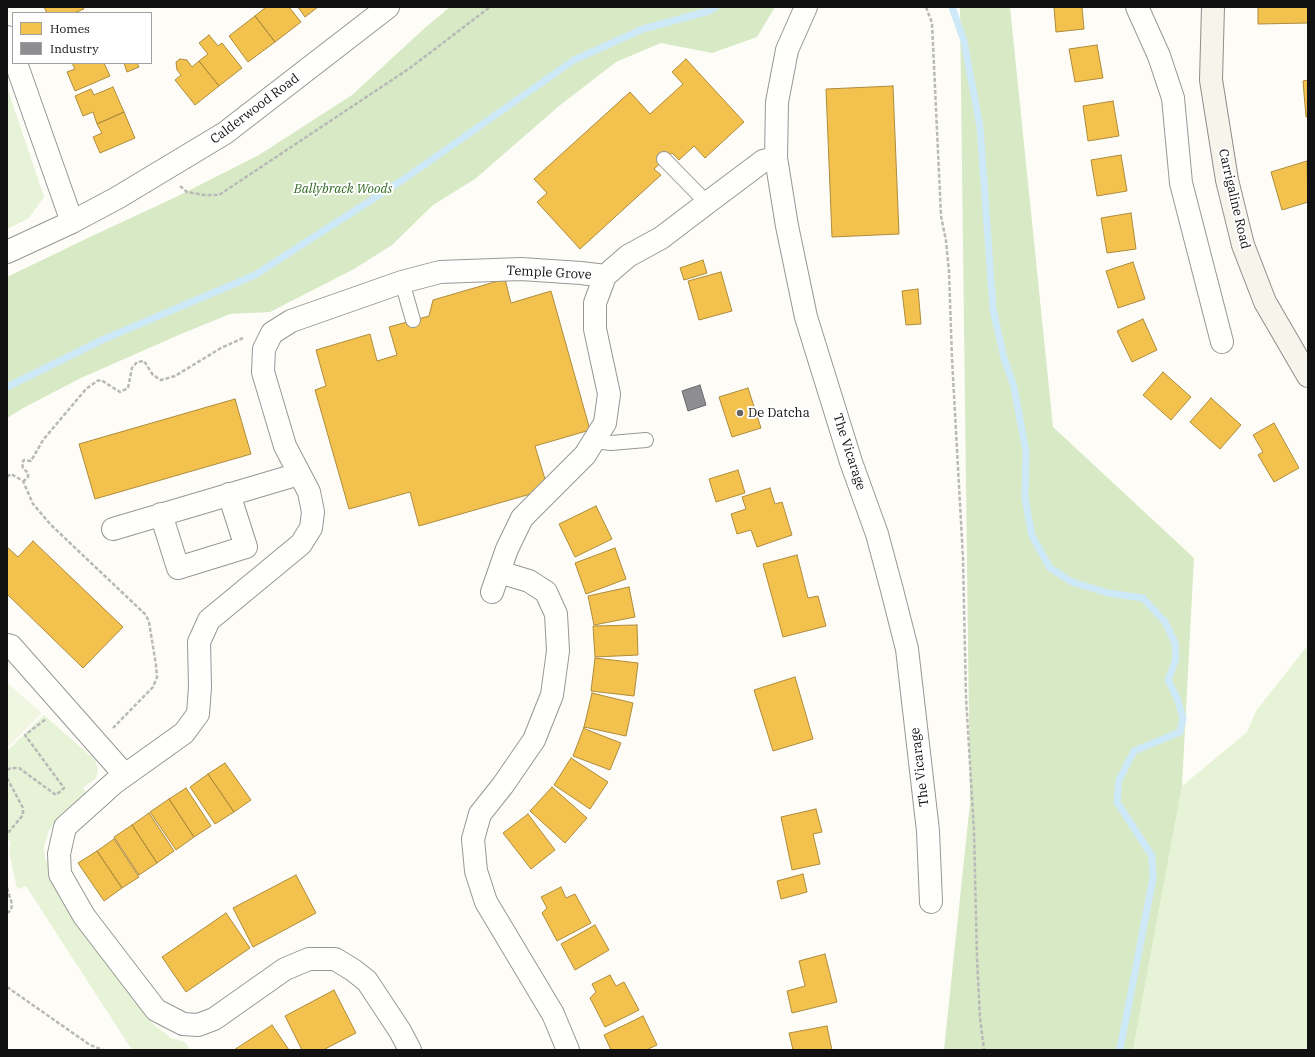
<!DOCTYPE html>
<html>
<head>
<meta charset="utf-8">
<style>
  body { margin:0 }
  #map { position:relative; width:1315px; height:1057px; overflow:hidden; background:#fdfcf7; font-family:"IBM Plex Serif",serif }
  canvas { display:block }
  .frame { position:absolute; inset:0; border:8px solid #111; pointer-events:none }
  .legend { position:absolute; left:12px; top:12px; width:140px; height:52px; box-sizing:border-box; background:#fff; border:1px solid #a0a0a0; margin:0; padding:5px 7px; list-style:none; font-size:12px; color:#111 }
  .legend li { display:flex; align-items:center; gap:8px; height:20px }
  .legend b { width:20px; border:1px solid #a0a0a0 }
</style>
</head>
<body>
<div id="map">
<canvas width="1315" height="1057"></canvas>
<div class="frame"></div>
<ul class="legend">
<li><b style="height:11px;background:#f2c14e"></b>Homes</li>
<li><b style="height:11px;background:#8d8d92"></b>Industry</li>
</ul>
</div>
<script>
const ctx = document.querySelector('canvas').getContext('2d');
ctx.lineJoin = 'round';
function fill(path, color) {
  ctx.fillStyle = color;
  ctx.fill(path, 'evenodd');
}
function poly(rows) {
  const path = new Path2D();
  for (const r of rows) {
    path.moveTo(r[0], r[1]);
    for (let i = 2; i < r.length; i += 2) path.lineTo(r[i], r[i + 1]);
  }
  return path;
}
function strokePath(path, color, width, dash) {
  ctx.strokeStyle = color;
  ctx.lineWidth = width;
  ctx.lineCap = dash ? 'butt' : 'round';
  ctx.setLineDash(dash || []);
  ctx.stroke(path);
}
function drawText(font, color, halo, rows, align = 'center') {
  ctx.font = font + ' "IBM Plex Serif",serif';
  ctx.lineWidth = 4;
  ctx.setLineDash([]);
  ctx.textBaseline = 'middle';
  ctx.strokeStyle = halo;
  ctx.fillStyle = color;
  for (const [text, x, y, turn = 0] of rows) {
    ctx.save();
    ctx.translate(x, y);
    ctx.rotate((+turn || 0) * Math.PI / 180);
    ctx.textAlign = isNaN(turn) ? turn : align;
    if (halo) ctx.strokeText(text, 0, 0);
    ctx.fillText(text, 0, 0);
    ctx.restore();
  }
}
fill(poly([
  [7,87,44,197,29,218,7,229],
  [1308,645,1308,1050,1133,1050,1182,786,1247,732,1256,711],
  [44,715,95,760,98,769,96,778,83,788,87,793,62,813,49,830,44,847,45,858,61,891,108,962,153,1024,171,1038,185,1042,190,1050,132,1050,26,886,17,889,9,851,11,841,7,840,7,751]
]), '#e7f3d7');
fill(poly([
  [450,7,775,7,757,37,712,53,661,43,616,62,559,106,475,179,433,205,392,245,354,269,270,312,230,314,181,334,81,378,25,407,7,418,7,277,92,236,176,197,259,155,352,95,427,26],
  [960,7,1010,7,1053,427,1194,558,1182,786,1133,1050,944,1050,970,803]
]), '#d8eac5');
fill(poly([
  [7,683,42,713,7,748]
]), '#f0f6e1');
const homes = poly([
  [44,7,83,7,84,9,74,13,47,13,44,7],
  [266,7,289,7,301,22,275,42,255,16,266,7],
  [298,7,318,7,305,17,298,7],
  [1054,7,1082,7,1084,29,1056,32,1054,7],
  [1258,7,1308,7,1308,23,1258,24,1258,7],
  [255,16,275,42,248,62,229,36,255,16],
  [209,35,218,46,222,43,242,68,219,86,199,61,208,54,199,43,209,35],
  [1097,45,1103,78,1075,82,1069,49,1097,45],
  [180,59,187,60,192,67,199,61,219,86,195,105,175,80,181,75,177,70,176,62,180,59],
  [686,59,744,122,705,158,694,146,679,160,672,153,654,169,661,175,580,249,537,202,547,193,534,179,630,92,650,114,683,84,672,72,686,59],
  [72,63,104,63,110,76,75,91,67,72,75,69,72,63],
  [124,63,137,63,139,67,127,72,124,63],
  [1308,80,1308,117,1306,117,1303,81,1308,80],
  [893,86,899,234,832,237,826,89,893,86],
  [113,87,124,112,97,124,93,112,83,116,75,96,91,89,94,95,113,87],
  [1113,101,1119,136,1088,141,1083,106,1113,101],
  [124,112,135,138,100,153,93,137,102,133,97,124,124,112],
  [1121,155,1127,191,1097,196,1091,160,1121,155],
  [1307,161,1308,202,1282,210,1271,172,1307,161],
  [1131,213,1136,249,1107,253,1101,218,1131,213],
  [703,260,707,273,684,280,680,268,703,260],
  [1133,262,1145,299,1118,308,1106,271,1133,262],
  [721,272,732,311,699,320,688,281,721,272],
  [505,279,511,303,551,291,590,430,535,446,548,489,419,526,410,492,349,509,315,390,326,386,316,350,370,334,377,361,397,355,389,327,429,316,433,300,505,279],
  [918,289,921,324,906,325,902,291,918,289],
  [1143,319,1157,350,1132,362,1117,331,1143,319],
  [1163,372,1191,397,1171,420,1143,395,1163,372],
  [748,388,761,428,732,437,719,397,748,388],
  [1211,398,1241,425,1220,449,1190,422,1211,398],
  [235,399,251,454,95,499,79,444,235,399],
  [1274,423,1299,468,1274,482,1258,455,1263,452,1253,435,1274,423],
  [738,470,745,493,716,502,709,479,738,470],
  [770,488,775,504,782,502,792,535,757,547,751,530,737,534,731,514,746,509,742,497,770,488],
  [596,506,612,539,575,557,559,524,596,506],
  [33,541,123,627,83,668,7,594,7,547,18,557,33,541],
  [615,548,626,579,586,594,575,563,615,548],
  [797,555,808,598,818,596,826,626,783,637,763,564,797,555],
  [629,587,635,617,594,625,588,596,629,587],
  [637,625,638,655,595,657,593,626,637,625],
  [595,658,638,663,634,696,591,691,595,658],
  [795,677,813,739,773,751,754,690,795,677],
  [592,693,633,703,626,736,584,727,592,693],
  [584,727,585,729,621,743,610,770,573,756,584,727],
  [571,758,608,782,590,809,554,785,571,758],
  [225,763,251,800,234,812,208,774,225,763],
  [208,774,234,812,215,824,190,787,208,774],
  [552,787,587,818,565,843,530,811,552,787],
  [186,788,211,826,194,837,169,799,186,788],
  [169,799,194,837,176,850,150,812,169,799],
  [816,809,822,832,813,834,820,864,792,870,781,817,816,809],
  [149,813,174,851,157,863,132,825,149,813],
  [528,814,555,850,531,869,503,833,528,814],
  [132,825,157,863,139,875,114,837,132,825],
  [114,839,139,877,122,888,97,851,114,839],
  [97,851,122,888,104,901,78,863,97,851],
  [803,874,807,892,781,899,777,881,803,874],
  [296,875,316,913,253,947,233,908,296,875],
  [561,887,566,898,575,894,591,923,557,941,542,913,547,908,541,897,561,887],
  [226,913,250,948,186,992,162,957,226,913],
  [595,925,609,950,575,970,561,944,595,925],
  [825,954,837,1002,792,1013,787,991,805,986,799,961,825,954],
  [610,975,616,986,624,982,639,1010,605,1027,590,998,596,992,592,984,610,975],
  [334,990,356,1033,323,1050,302,1050,285,1016,334,990],
  [643,1016,657,1045,646,1050,611,1050,604,1035,643,1016],
  [272,1025,289,1050,234,1050,272,1025],
  [827,1026,832,1050,793,1050,789,1033,827,1026]
]);
fill(homes, '#f2c14e');
strokePath(homes, '#ae8c3c', 1);
const industry = poly([
  [700,385,706,405,688,411,682,391,700,385]
]);
fill(industry, '#8d8d92');
strokePath(industry, '#68686b', 1);
strokePath(poly([
  [952,7,964,41,980,127,993,309,1004,358,1014,387,1026,452,1025,498,1032,536,1050,568,1072,582,1108,593,1143,598,1165,622,1175,643,1176,659,1168,680,1177,698,1183,718,1180,732,1134,751,1119,780,1117,802,1152,856,1153,878,1122,1039,1119,1050],
  [7,387,102,340,255,275,407,177,574,60,643,29,709,11,716,7]
]), '#cde8f7', 7);
const service = poly([
  [664,159,707,203],
  [402,282,413,320],
  [594,441,611,443,646,440]
]);
const minor = poly([
  [806,7,787,50,777,102,776,158,787,226,806,317,851,462,877,534,892,590,907,649,928,831,931,902],
  [1137,7,1159,56,1173,98,1181,183,1222,342],
  [7,37,13,54],
  [16,63,72,222],
  [7,252,72,222,117,198,225,133,388,7],
  [161,514,178,568,246,547,229,494],
  [113,529,299,474],
  [499,572,529,581,546,592,556,614,558,651,552,695,534,740,503,785,480,814,473,839,476,871,486,902,553,1014,568,1050],
  [492,592,507,549,522,518,585,455,605,423,609,394,595,329,595,303,605,276],
  [7,645,11,646,125,775],
  [410,1050,400,1031,367,981,353,970,335,959,309,959,285,969,214,1019,198,1025,183,1024,156,1010,84,916,60,874,59,854,65,827,114,783,184,733,198,714,200,687,199,642,209,620,301,544,311,528,313,512,309,492,285,446,263,372,264,349,272,333,291,321,402,282,440,272,521,269,581,273,605,276,628,256,661,238,707,203,763,161,776,158]
]);
const secondary = poly([
  [1213,7,1211,80,1227,180,1243,245,1265,302,1308,376]
]);
strokePath(service, '#979795', 16);
strokePath(minor, '#979795', 24);
strokePath(secondary, '#8e8d8b', 24);
strokePath(poly([
  [926,7,932,23,941,216,946,241,949,272,952,359,963,558,966,698,974,831,977,959,980,1018,984,1050],
  [180,186,187,192,204,195,219,195,410,68,490,7],
  [7,477,11,474,23,481,33,504,51,525,146,615,149,622,156,665,157,677,153,687,113,728],
  [23,482,28,477,28,473,23,468,22,463,24,460,31,461,43,440,86,389,97,381,101,380,120,392,128,388,132,368,137,362,144,361,153,375,161,380,175,376,221,348,243,338],
  [7,770,11,768,19,768,56,795,64,788,25,735,46,719],
  [7,778,23,808,23,815,7,834],
  [7,888,12,904,11,910,7,913],
  [7,987,90,1045,103,1050]
]), '#b9b9b8', 2.5, [4, 2]);
strokePath(service, '#fffffe', 14);
strokePath(minor, '#fffffe', 22);
strokePath(secondary, '#f6f4eb', 22);
for (const [x, y, r, color] of [
  [740,413,4,"#646362"]
]) {
  const dot = new Path2D();
  dot.arc(x, y, r, 0, 2 * Math.PI);
  ctx.fillStyle = color;
  ctx.fill(dot);
  strokePath(dot, '#fff', 1.5);
}
drawText('13px', '#111', '#fff', [
  ["Calderwood Road",255,109,-37],
  ["Carrigaline Road",1234,199,77],
  ["Temple Grove",549,273,3],
  ["The Vicarage",849,452,72],
  ["The Vicarage",920,767,-97]
]);
drawText('italic 13px', '#2f6b1f', '#fff', [
  ["Ballybrack Woods",343,189]
]);
drawText('13px', '#111', '#fff', [
  ["De Datcha",748,413]
], 'left');
</script>
</body>
</html>
